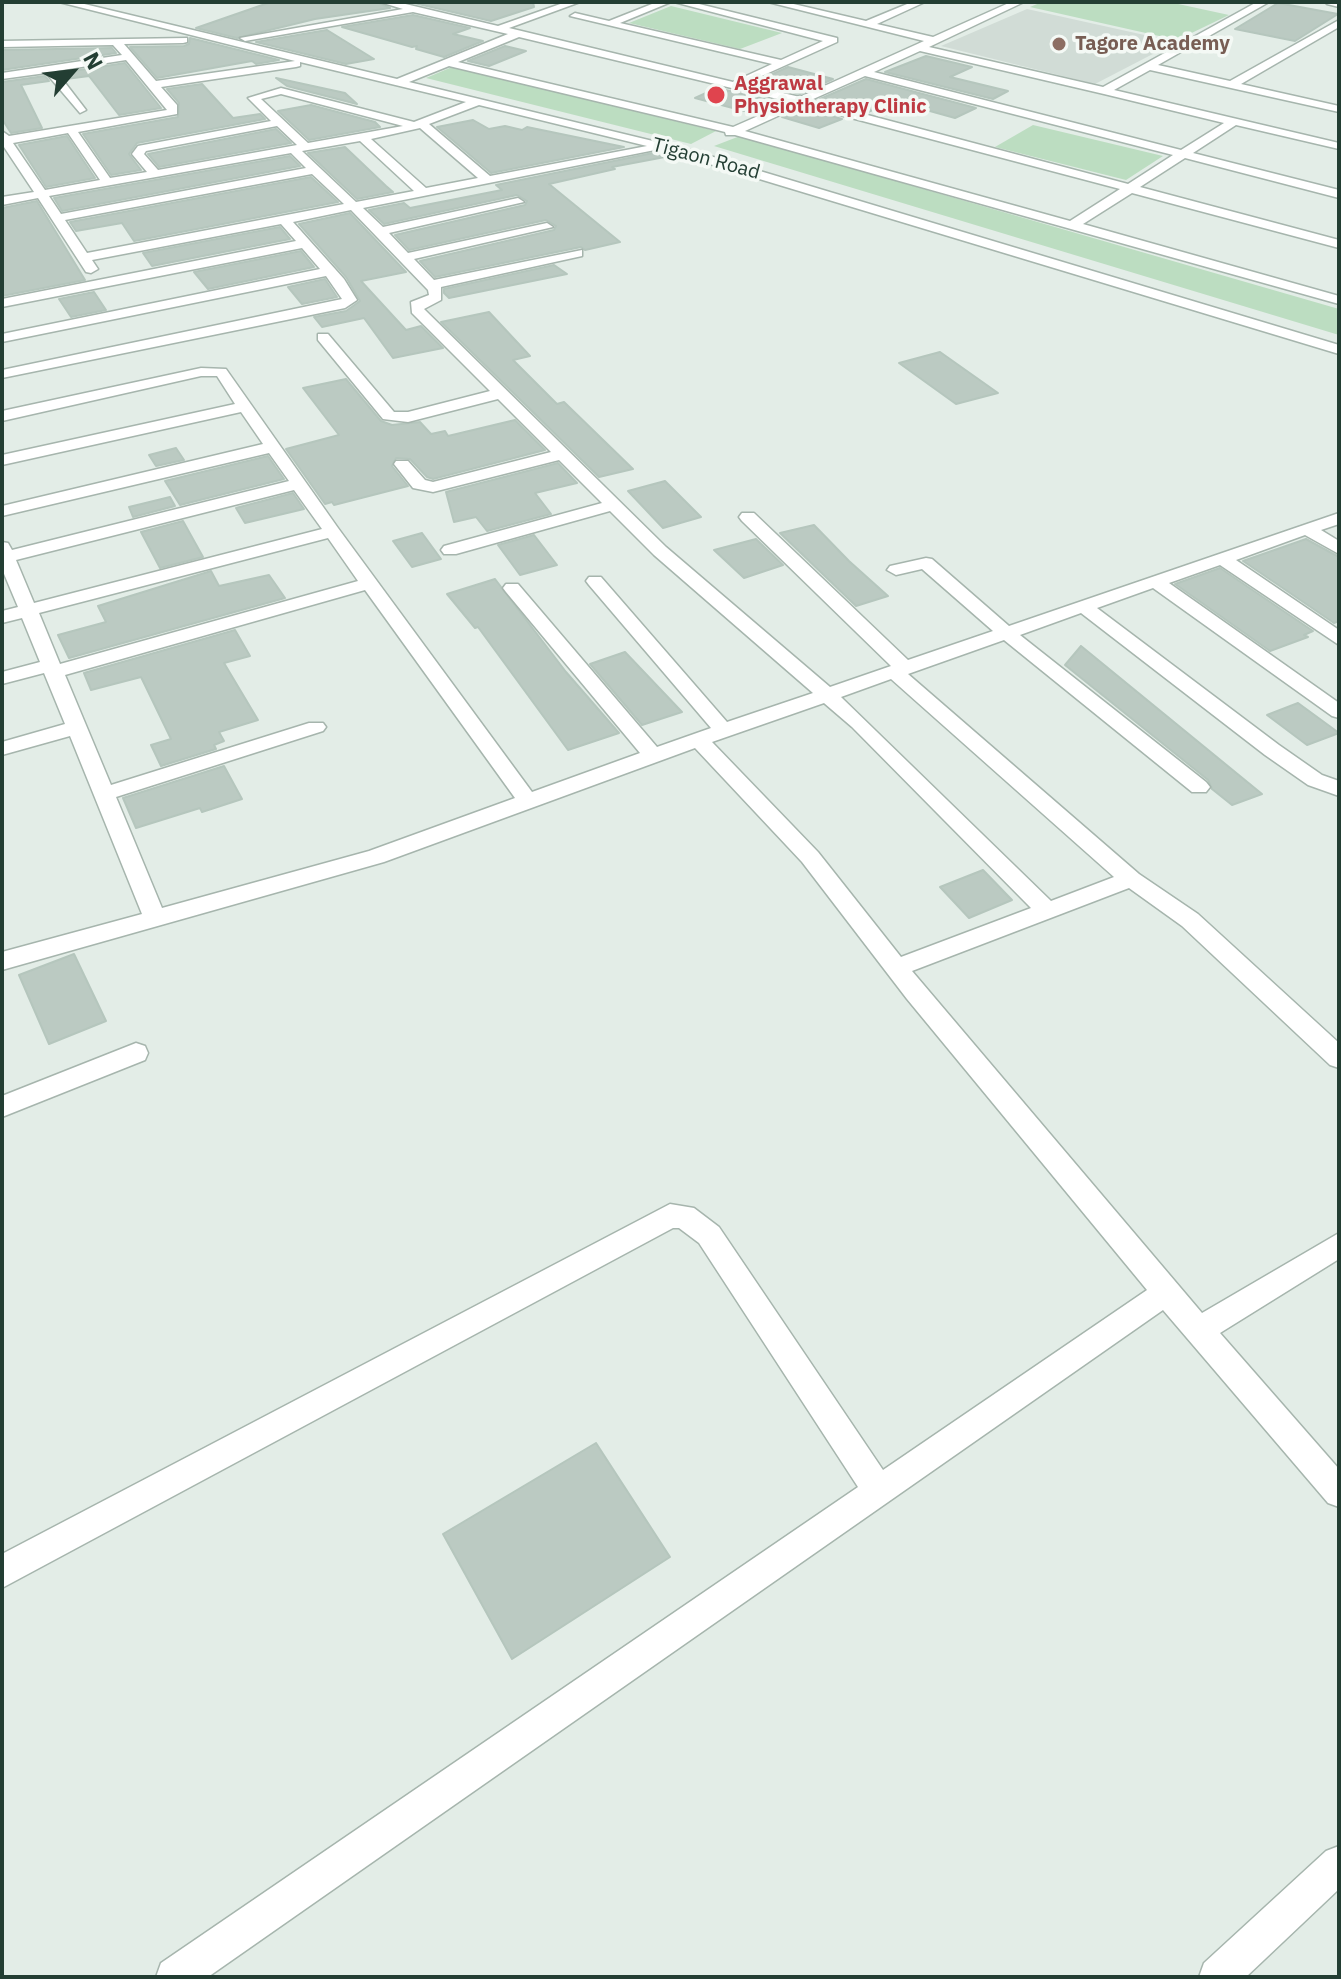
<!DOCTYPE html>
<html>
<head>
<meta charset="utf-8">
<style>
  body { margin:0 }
  #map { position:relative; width:1341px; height:1979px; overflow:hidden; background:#e3ede7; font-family:"IBM Plex Sans",sans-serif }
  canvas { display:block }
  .frame { position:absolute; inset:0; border:4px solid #233e33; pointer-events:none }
  .north { position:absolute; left:32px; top:32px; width:80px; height:80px; -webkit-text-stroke:6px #f4f9f5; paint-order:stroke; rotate:62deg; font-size:22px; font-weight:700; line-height:32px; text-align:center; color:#233e33 }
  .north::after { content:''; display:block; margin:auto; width:28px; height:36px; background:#233e33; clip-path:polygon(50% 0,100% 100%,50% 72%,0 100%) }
</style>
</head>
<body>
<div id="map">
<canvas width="1341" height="1979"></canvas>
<div class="frame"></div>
<div class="north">N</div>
</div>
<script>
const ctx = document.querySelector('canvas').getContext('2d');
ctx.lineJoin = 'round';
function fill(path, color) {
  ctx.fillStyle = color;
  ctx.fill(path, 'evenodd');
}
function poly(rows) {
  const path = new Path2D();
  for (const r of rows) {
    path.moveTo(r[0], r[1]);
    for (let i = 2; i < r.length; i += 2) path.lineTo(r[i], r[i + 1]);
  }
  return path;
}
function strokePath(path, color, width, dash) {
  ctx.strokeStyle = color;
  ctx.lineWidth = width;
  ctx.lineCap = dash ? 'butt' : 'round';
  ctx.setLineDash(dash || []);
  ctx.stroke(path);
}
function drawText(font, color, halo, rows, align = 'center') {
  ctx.font = font + ' "IBM Plex Sans",sans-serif';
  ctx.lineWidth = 7;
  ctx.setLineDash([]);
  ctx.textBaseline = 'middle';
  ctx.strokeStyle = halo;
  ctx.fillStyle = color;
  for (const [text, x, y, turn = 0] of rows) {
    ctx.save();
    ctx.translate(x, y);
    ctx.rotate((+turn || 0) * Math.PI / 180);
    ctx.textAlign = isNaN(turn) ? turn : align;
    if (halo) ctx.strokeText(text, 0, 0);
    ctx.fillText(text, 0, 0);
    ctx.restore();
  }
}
fill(poly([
  [1027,9,1176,42,1095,84,941,46]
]), '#d1dcd6');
fill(poly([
  [1042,2,1169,2,1229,15,1177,40,1030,7],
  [671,6,782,33,740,49,629,23],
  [452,67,716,131,691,144,426,78],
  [1033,125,1163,156,1126,180,995,147],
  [740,136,1339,309,1339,335,714,146]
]), '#bcddc1');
const building = poly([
  [271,2,377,2,390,8,315,19,237,38,196,28,271,2],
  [410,2,533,2,534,7,491,21,410,2],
  [1278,3,1338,14,1295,41,1235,29,1278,3],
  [413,15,470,28,453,34,483,41,444,57,416,49,417,46,412,47,342,27,413,15],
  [327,30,374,59,346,64,256,42,327,30],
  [190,38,279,60,256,64,252,61,157,78,130,47,184,46,189,44,190,38],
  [505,46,526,51,489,66,468,61,505,46],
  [112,48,116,53,2,70,2,50,112,48],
  [926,56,972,67,950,77,1008,91,993,99,885,72,926,56],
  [125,63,161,108,119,115,89,76,66,79,61,73,125,63],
  [788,67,833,79,800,94,753,83,788,67],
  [45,76,49,81,21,85,42,128,11,133,2,119,2,82,45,76],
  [276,78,345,93,357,104,287,86,276,78],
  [866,79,976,108,955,118,894,101,868,112,820,99,866,79],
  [202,84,233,118,260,114,265,119,137,143,129,154,141,170,111,175,83,134,178,117,179,103,167,89,202,84],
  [717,88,781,103,762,111,751,108,744,111,695,98,717,88],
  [311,105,375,122,380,127,309,140,278,111,311,105],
  [802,108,842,119,819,128,782,117,802,108],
  [473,120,489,129,505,126,522,130,527,127,624,147,491,173,437,127,473,120],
  [276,129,291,143,159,167,148,154,276,129],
  [67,136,95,178,46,187,19,145,67,136],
  [345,147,386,186,393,192,357,199,308,153,345,147],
  [653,153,665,157,612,167,615,169,549,184,620,242,585,250,581,247,435,277,420,261,554,230,556,226,546,220,409,250,395,235,525,205,527,201,517,195,384,224,369,210,404,203,410,208,502,190,496,185,653,153],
  [290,156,300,166,62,211,54,198,290,156],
  [311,177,338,202,134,241,122,223,76,231,70,222,311,177],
  [37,201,85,280,2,296,2,208,37,201],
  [350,213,406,272,361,281,406,330,421,326,443,348,393,358,364,318,322,327,314,317,346,311,360,301,346,277,299,224,350,213],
  [280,227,290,239,152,266,143,253,280,227],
  [301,251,314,267,208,289,194,272,301,251],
  [554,265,567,274,449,298,444,293,444,289,554,265],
  [325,279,337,297,302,304,288,287,325,279],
  [94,292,106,310,71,317,59,299,94,292],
  [489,312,530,356,513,360,557,404,564,402,633,469,599,477,441,322,489,312],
  [940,352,998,393,956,404,899,363,940,352],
  [346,379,381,421,392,425,420,422,431,434,445,431,448,436,515,420,545,450,433,479,427,477,410,459,396,458,392,466,408,486,334,505,332,502,325,504,286,449,339,435,303,388,346,379],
  [176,448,184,460,156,466,149,455,176,448],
  [268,456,284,479,180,505,165,481,268,456],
  [558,463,577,483,535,493,551,514,487,531,476,517,454,522,446,492,558,463],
  [665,481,701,517,663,528,628,491,665,481],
  [293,493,304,509,245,523,236,508,293,493],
  [170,497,175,506,133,517,129,507,170,497],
  [183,521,203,557,160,568,141,532,183,521],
  [814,525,849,561,888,596,856,606,780,533,814,525],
  [422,533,441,559,412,567,393,541,422,533],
  [534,535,557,565,520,575,498,545,534,535],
  [756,539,783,565,744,578,714,550,756,539],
  [1306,539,1339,557,1339,621,1334,623,1243,561,1306,539],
  [1220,568,1313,631,1304,635,1308,637,1270,651,1175,584,1220,568],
  [211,571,219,586,269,575,285,598,69,658,58,635,106,622,98,606,211,571],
  [495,579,566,672,619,733,568,750,478,627,475,628,447,594,495,579],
  [235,630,250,656,224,663,258,720,219,732,224,741,214,745,216,749,161,766,151,745,171,739,141,677,91,690,84,673,235,630],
  [1081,646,1262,794,1232,805,1212,789,1208,780,1065,665,1081,646],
  [625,652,682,712,642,725,590,664,625,652],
  [1298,703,1339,733,1307,745,1267,715,1298,703],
  [224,766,242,799,202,812,200,808,136,828,123,798,224,766],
  [983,870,1012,900,969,918,940,887,983,870],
  [74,954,106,1021,49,1044,19,975,74,954],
  [596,1443,670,1557,512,1659,443,1534,596,1443]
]);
fill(building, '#bbcac2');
strokePath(building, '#b5c6bd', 2);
const minor = poly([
  [59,2,76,2,397,79,508,34,413,12,245,41,240,38,403,9,380,2,397,2,498,26,566,2,580,2,509,28,733,82,772,64,570,16,575,13,609,21,657,2,671,2,620,23,781,60,823,41,674,2,691,2,837,38,837,42,744,84,800,97,924,41,768,2,785,2,866,21,912,2,925,2,877,24,933,37,1011,2,1024,2,929,47,1103,87,1257,2,1269,2,1158,65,1230,81,1339,20,1339,27,1241,84,1339,106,1339,112,1150,70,1114,90,1339,143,1339,149,1236,125,1193,153,1339,190,1339,198,1185,158,1140,187,1339,240,1339,248,1132,193,1083,224,1339,296,1339,304,735,135,726,135,725,132,709,128,449,66,409,82,690,150,1339,345,1339,354,660,149,363,208,383,227,518,198,524,202,389,233,408,253,547,223,553,227,414,259,434,280,582,250,582,256,441,287,441,300,424,309,666,547,830,687,891,666,742,521,739,517,742,513,754,513,908,660,993,631,922,569,896,575,887,570,890,566,926,558,932,559,1009,626,1339,513,1339,524,1321,530,1339,541,1339,554,1305,535,1236,560,1339,630,1339,645,1220,565,1169,583,1339,703,1339,718,1332,716,1153,588,1097,608,1279,745,1322,775,1339,781,1339,796,1308,785,1265,755,1081,613,1020,635,1206,782,1210,787,1206,792,1192,792,1004,640,908,674,1139,874,1198,914,1339,1043,1339,1068,1330,1065,1182,926,1129,888,912,971,1202,1313,1339,1233,1339,1259,1220,1333,1339,1469,1339,1507,1328,1503,1163,1310,208,1977,156,1977,161,1963,858,1487,699,1243,679,1228,673,1228,2,1588,2,1554,670,1204,694,1208,719,1227,883,1470,1147,1290,907,999,802,862,695,748,384,862,2,970,2,952,142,914,70,736,2,755,2,742,65,724,44,673,2,684,2,672,40,662,22,618,2,623,2,611,18,607,2,569,2,542,8,543,12,550,289,481,269,453,2,516,2,506,263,444,241,412,2,465,2,455,235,404,217,376,201,376,2,421,2,411,201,368,226,369,338,528,532,792,640,753,506,592,503,588,506,584,518,584,657,747,711,728,589,585,586,581,589,577,601,577,727,722,813,693,654,555,610,511,456,554,444,554,441,550,444,546,602,503,559,460,433,492,413,488,394,464,396,461,408,461,425,480,433,482,551,452,498,399,408,422,383,419,318,340,318,334,328,334,394,412,408,412,490,391,412,313,411,302,429,295,428,290,351,210,293,222,344,279,357,300,345,308,2,378,2,370,342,299,326,276,2,342,2,334,320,269,302,248,2,307,2,299,296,241,281,224,92,260,98,269,91,273,86,272,38,198,2,205,2,197,34,192,2,144,2,131,9,136,167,110,126,60,56,71,86,110,80,113,46,73,2,79,2,73,122,55,113,45,2,47,2,41,187,38,187,42,183,43,124,44,156,81,295,61,59,2],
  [519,37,790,102,733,127,458,62,519,37],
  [920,51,1104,94,1224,123,1181,150,874,72,920,51],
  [300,62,466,102,414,122,281,88,248,98,271,121,138,146,132,154,147,172,110,178,78,132,177,114,177,105,161,87,296,67,300,66,300,62],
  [865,76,1173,155,1128,184,811,100,865,76],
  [281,94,403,126,308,143,261,99,281,94],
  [479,105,647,146,490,176,429,124,479,105],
  [802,105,1120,189,1070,221,745,131,802,105],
  [277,126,297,145,158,170,144,154,146,151,277,126],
  [420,128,478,178,426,188,371,139,420,128],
  [68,133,100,180,45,190,13,143,68,133],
  [360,141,414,191,356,202,302,151,360,141],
  [291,153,306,168,61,214,49,196,291,153],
  [312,174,344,204,87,253,65,220,312,174],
  [294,490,322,529,34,603,16,560,294,490],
  [328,538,358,581,60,664,39,613,328,538],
  [365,590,515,798,369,851,162,908,116,797,323,731,326,727,323,723,309,723,111,785,65,675,365,590],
  [891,679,1114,877,1051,901,841,697,891,679],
  [824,703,852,727,1031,908,901,957,818,852,712,742,824,703],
  [1325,2,1339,2,1339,7,1327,4,1325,2],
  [136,1043,145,1046,148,1053,145,1060,2,1117,2,1096,136,1043],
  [1339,1846,1339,1889,1246,1977,1199,1977,1204,1963,1326,1851,1339,1846]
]);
strokePath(minor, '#a6b5ad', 3);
fill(minor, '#fff');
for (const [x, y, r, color] of [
  [1059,44,8,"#8d6e63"],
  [716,95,10,"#e0444e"]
]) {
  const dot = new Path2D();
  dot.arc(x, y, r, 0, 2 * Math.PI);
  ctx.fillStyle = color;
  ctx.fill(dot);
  strokePath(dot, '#f4f9f5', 3);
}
drawText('bold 20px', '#785e54', '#f4f9f5', [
  ["Tagore Academy",1075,44]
], 'left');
drawText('bold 20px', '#be3a42', '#f4f9f5', [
  ["Aggrawal",734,84],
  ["Physiotherapy Clinic",734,107]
], 'left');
drawText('20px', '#233e33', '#f4f9f5', [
  ["Tigaon Road",706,159,15]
]);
</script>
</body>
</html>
